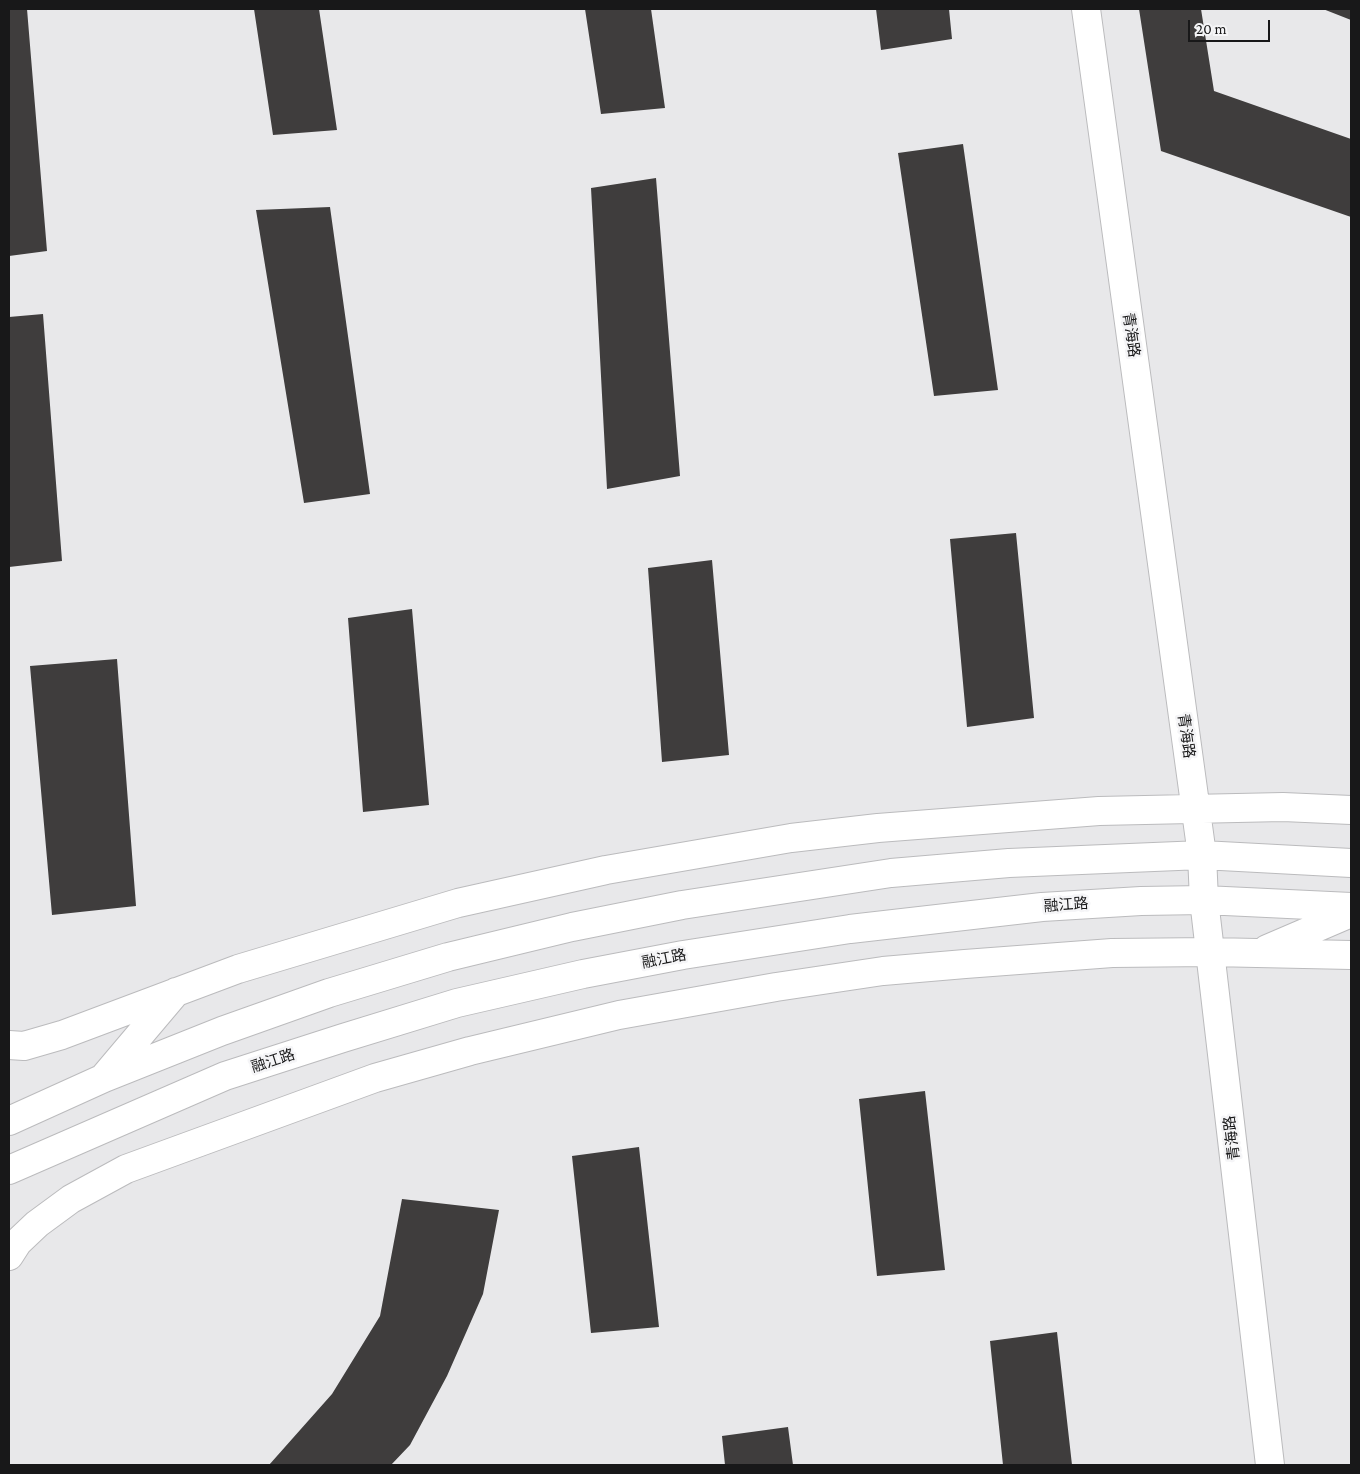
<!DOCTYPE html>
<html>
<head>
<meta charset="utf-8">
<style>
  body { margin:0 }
  #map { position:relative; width:1360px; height:1474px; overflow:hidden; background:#e8e8ea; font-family:"Crimson Pro",serif }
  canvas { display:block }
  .frame { position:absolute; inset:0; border:10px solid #181819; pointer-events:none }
  .scale { position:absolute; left:1188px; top:20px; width:82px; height:22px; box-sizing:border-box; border:2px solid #181819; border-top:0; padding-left:6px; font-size:15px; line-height:18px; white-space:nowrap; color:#181819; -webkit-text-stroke:4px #f5f5f7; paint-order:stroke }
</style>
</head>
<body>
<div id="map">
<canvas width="1360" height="1474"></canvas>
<div class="frame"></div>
<div class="scale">20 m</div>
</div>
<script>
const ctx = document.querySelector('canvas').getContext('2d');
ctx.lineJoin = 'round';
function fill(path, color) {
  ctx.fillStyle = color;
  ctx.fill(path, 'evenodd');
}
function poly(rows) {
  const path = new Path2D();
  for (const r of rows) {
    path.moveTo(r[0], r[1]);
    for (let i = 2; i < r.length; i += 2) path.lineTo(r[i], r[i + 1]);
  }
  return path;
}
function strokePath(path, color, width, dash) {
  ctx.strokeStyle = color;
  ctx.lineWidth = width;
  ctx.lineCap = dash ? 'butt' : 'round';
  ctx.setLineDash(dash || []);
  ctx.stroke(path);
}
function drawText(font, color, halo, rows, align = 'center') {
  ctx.font = font + ' "Crimson Pro","Noto Sans SC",serif';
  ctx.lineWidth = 5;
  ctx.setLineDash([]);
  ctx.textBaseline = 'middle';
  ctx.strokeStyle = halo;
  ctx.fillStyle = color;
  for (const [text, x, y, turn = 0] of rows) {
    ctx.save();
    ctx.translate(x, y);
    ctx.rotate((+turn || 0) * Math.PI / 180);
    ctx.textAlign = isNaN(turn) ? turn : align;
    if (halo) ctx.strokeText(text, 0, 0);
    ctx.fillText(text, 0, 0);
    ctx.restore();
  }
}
fill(poly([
  [9,9,27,9,47,251,9,256],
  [254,9,319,9,337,130,273,135],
  [585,9,651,9,665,108,601,114],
  [876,9,949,9,952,39,881,50],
  [1139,9,1201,9,1214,91,1351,139,1351,217,1161,151],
  [1323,9,1351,9,1351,20],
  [963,144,998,390,934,396,898,153],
  [656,178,680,476,607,489,591,188],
  [330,207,370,494,304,503,256,210],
  [43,314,62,561,9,567,9,317],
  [1016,533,1034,718,967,727,950,539],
  [712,560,729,755,662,762,648,568],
  [412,609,429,805,363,812,348,618],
  [117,659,136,906,52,915,30,666],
  [925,1091,945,1270,877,1276,859,1099],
  [639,1147,659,1327,591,1333,572,1156],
  [402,1199,499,1210,483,1294,447,1376,410,1445,391,1465,269,1465,332,1394,380,1316],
  [1057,1332,1072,1465,1003,1465,990,1341],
  [788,1427,793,1465,725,1465,722,1436]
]), '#3f3d3d');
const secondary = poly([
  [1086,9,1202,855,1204,900,1270,1465],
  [1267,949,1351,913],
  [9,1045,24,1046,62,1035,238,969,458,903,606,870,791,838,878,828,1099,811,1283,807,1351,810],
  [105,1076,176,992],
  [9,1121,104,1078,222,1031,329,993,448,957,572,927,682,905,891,873,1009,863,1202,855,1351,863],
  [9,1170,225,1076,343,1038,457,1003,583,974,683,955,850,929,1042,907,1141,901,1204,900,1351,907],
  [9,1256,18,1242,37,1224,71,1199,126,1169,375,1078,470,1051,619,1015,776,987,883,971,965,964,1112,953,1210,952,1351,955]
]);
strokePath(secondary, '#bbbbbd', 30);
strokePath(secondary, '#fff', 28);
drawText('15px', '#181819', '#f5f5f7', [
  ["青海路",1131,335,82],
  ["青海路",1186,736,82],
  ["融江路",1066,905,-4],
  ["融江路",664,959,-11],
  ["融江路",273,1061,-18],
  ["青海路",1232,1138,-97]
]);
</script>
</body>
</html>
